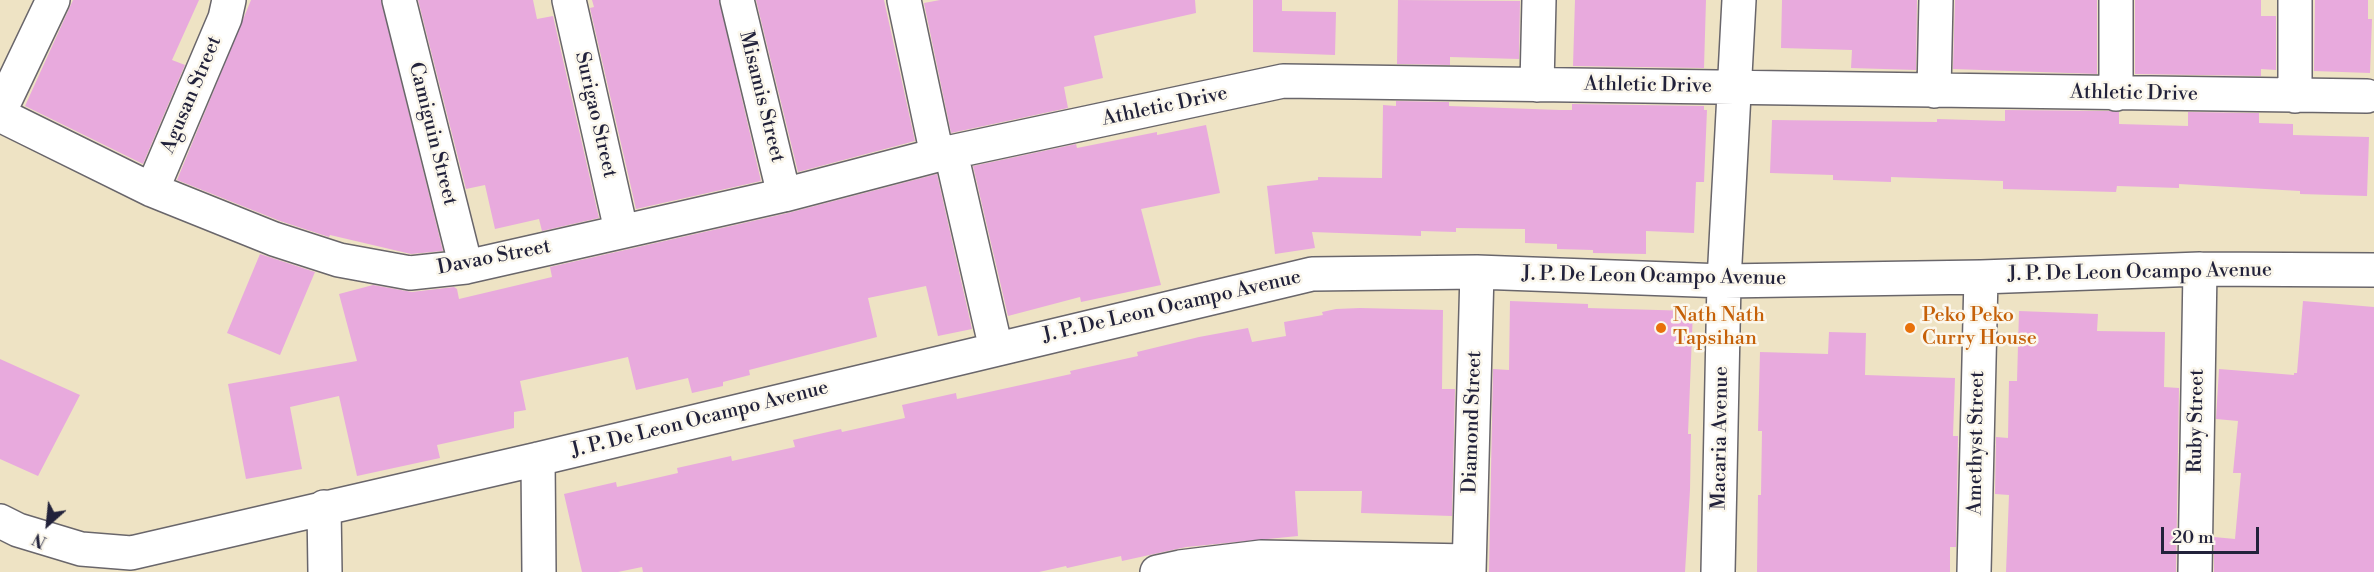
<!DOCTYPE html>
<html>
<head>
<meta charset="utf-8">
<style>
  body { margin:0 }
  #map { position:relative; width:2374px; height:572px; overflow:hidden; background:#eee3c4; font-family:"Libre Bodoni",serif }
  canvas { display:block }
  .north { position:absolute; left:18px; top:494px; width:60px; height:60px; -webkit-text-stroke:4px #fbf7ec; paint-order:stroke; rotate:207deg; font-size:16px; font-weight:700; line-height:24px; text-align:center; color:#22223b }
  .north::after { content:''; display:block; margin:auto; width:21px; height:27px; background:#22223b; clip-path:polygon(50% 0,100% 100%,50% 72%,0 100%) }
  .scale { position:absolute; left:2161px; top:527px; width:98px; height:27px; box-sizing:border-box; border:3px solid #22223b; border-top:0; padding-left:8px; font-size:18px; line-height:21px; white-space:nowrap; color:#22223b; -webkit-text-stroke:4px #fbf7ec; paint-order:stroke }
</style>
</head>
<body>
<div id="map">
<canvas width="2374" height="572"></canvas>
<div class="north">N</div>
<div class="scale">20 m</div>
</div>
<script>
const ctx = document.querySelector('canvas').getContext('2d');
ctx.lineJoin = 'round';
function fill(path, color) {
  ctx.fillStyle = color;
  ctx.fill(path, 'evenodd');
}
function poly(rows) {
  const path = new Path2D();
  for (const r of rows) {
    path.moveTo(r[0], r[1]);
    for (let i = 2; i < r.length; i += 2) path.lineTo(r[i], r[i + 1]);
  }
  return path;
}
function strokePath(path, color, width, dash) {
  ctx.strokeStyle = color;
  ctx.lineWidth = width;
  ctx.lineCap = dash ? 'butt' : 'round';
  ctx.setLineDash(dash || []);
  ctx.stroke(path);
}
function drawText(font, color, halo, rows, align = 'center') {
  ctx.font = font + ' "Libre Bodoni",serif';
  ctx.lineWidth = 5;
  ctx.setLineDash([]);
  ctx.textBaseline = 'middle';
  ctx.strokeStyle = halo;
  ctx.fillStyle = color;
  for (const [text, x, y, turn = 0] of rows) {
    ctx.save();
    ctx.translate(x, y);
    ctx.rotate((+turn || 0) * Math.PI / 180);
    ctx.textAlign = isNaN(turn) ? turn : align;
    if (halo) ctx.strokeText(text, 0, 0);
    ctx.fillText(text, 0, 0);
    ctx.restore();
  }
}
fill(poly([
  [73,0,199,0,172,60,185,65,143,164,25,106],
  [251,0,381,0,443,251,411,254,330,235,329,237,280,221,177,180],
  [418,0,533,0,537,19,553,16,599,218,542,231,539,219,495,229,485,185,466,189],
  [592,0,719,0,761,181,636,209,590,8,594,7],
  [756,0,884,0,915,141,798,172],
  [940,0,1195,0,1196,13,1094,36,1103,78,1064,87,1068,108,951,133,924,3],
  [1253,0,1282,0,1282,11,1336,12,1335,55,1253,52],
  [1398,0,1520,1,1519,59,1450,57,1450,65,1397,64],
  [1575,0,1706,0,1704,68,1573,66],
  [1782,0,1917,0,1916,70,1851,68,1852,50,1781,48],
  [1955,0,2097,0,2097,74,1953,69],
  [2135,0,2261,0,2261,16,2276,16,2276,70,2261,69,2261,76,2135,74],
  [2315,0,2368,0,2368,19,2372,19,2370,73,2314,71],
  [1396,101,1449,102,1449,106,1560,110,1572,110,1572,104,1704,106,1704,110,1707,110,1704,182,1696,182,1694,233,1646,231,1646,254,1593,253,1593,250,1557,249,1557,244,1525,243,1525,229,1456,228,1456,232,1421,231,1421,236,1312,232,1315,248,1275,254,1267,186,1318,180,1318,177,1382,178,1383,105,1396,106],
  [2005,110,2110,111,2119,112,2119,124,2188,126,2188,112,2259,113,2259,123,2293,124,2293,135,2369,137,2367,196,2300,194,2300,191,2179,184,2179,188,2117,186,2116,192,2003,189,2003,181,1891,177,1891,182,1833,180,1833,175,1770,173,1772,120,1937,122,1937,119,2005,121],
  [1206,125,1220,193,1141,209,1161,285,1081,302,1080,297,1008,316,973,166,1076,144,1077,148,1157,132,1157,135],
  [937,174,972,329,938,336,926,286,868,298,877,337,749,370,750,375,723,382,723,386,692,393,688,378,636,390,628,357,520,381,526,410,514,412,514,428,437,445,440,458,357,476,339,396,290,407,302,469,246,479,228,384,357,361,339,294,373,285,412,292,454,287,457,289,459,299,552,277,550,267,788,213],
  [260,254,315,272,280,355,227,333],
  [1510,301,1588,304,1588,308,1693,311,1688,434,1691,434,1690,490,1685,572,1489,572,1493,369,1509,370],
  [2303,301,2374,307,2374,572,2214,572,2214,537,2235,539,2241,473,2233,473,2238,421,2216,419,2219,369,2294,375,2294,373,2297,373],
  [1360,308,1443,310,1442,389,1455,389,1452,516,1361,513,1362,491,1295,491,1298,536,1186,547,1122,561,1121,556,1067,568,1066,566,1039,572,643,572,642,567,618,572,582,572,564,494,616,482,617,487,678,473,677,468,731,456,732,461,795,447,793,440,841,429,842,432,905,418,902,405,956,393,957,399,1071,374,1070,371,1138,356,1137,352,1199,337,1248,328,1252,342,1286,336,1284,322,1323,315,1322,312,1336,309],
  [2019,311,2098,314,2097,331,2165,332,2164,387,2179,388,2176,572,2006,572,2009,495,1995,494,1996,437,2008,438,2009,381,2017,381],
  [1829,332,1866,333,1865,375,1955,378,1953,436,1958,436,1957,493,1956,547,1950,547,1950,572,1757,572,1758,495,1761,495,1762,431,1758,431,1760,352,1828,354],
  [0,359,80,395,38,476,0,459]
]), '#e8aadd');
const minor = poly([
  [399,0,466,267],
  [569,0,621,230],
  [737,0,784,195],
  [904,0,937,155],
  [1537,85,1539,0],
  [1934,91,1936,0],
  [2116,94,2116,0],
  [2295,96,2295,0],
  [0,111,53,0],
  [0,115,152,190,274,239,339,260,410,273,466,267,784,195,937,155,1283,81,2367,96],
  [951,153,996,349],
  [152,190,225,18,229,0],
  [538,459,539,572],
  [324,507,325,572],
  [0,521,18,530,81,549,131,553,538,459,1312,274,1477,272,1724,281,1981,277,2200,269,2374,270],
  [1157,572,1180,567,1261,557,1469,561],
  [1469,572,1477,272],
  [1718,572,1724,281,1739,0],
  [1974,572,1981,277],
  [2195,572,2200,269]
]);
strokePath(minor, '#69666b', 36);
strokePath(minor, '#fff', 33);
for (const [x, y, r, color] of [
  [1661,328,6,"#e8710a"],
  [1910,328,6,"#e8710a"]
]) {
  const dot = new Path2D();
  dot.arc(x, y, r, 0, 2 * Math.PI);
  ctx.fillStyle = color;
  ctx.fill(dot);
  strokePath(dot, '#fbf7ec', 2);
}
drawText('20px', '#22223b', '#fbf7ec', [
  ["Athletic Drive",1648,86,1],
  ["Athletic Drive",2134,94,1],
  ["Agusan Street",192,95,-67],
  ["Misamis Street",761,97,76],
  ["Athletic Drive",1165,107,-12],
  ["Surigao Street",595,115,77],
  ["Camiguin Street",432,134,76],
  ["Davao Street",494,258,-11],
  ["J. P. De Leon Ocampo Avenue",2140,273,-1],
  ["J. P. De Leon Ocampo Avenue",1654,277,1],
  ["J. P. De Leon Ocampo Avenue",1172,307,-13],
  ["J. P. De Leon Ocampo Avenue",700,420,-14],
  ["Ruby Street",2197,421,-89],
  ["Diamond Street",1473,422,-88],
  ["Macaria Avenue",1721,438,-89],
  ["Amethyst Street",1977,443,-89]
]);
drawText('20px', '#c56008', '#fbf7ec', [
  ["Nath Nath",1673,316],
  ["Tapsihan",1673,339],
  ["Peko Peko",1922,316],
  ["Curry House",1922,339]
], 'left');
</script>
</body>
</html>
